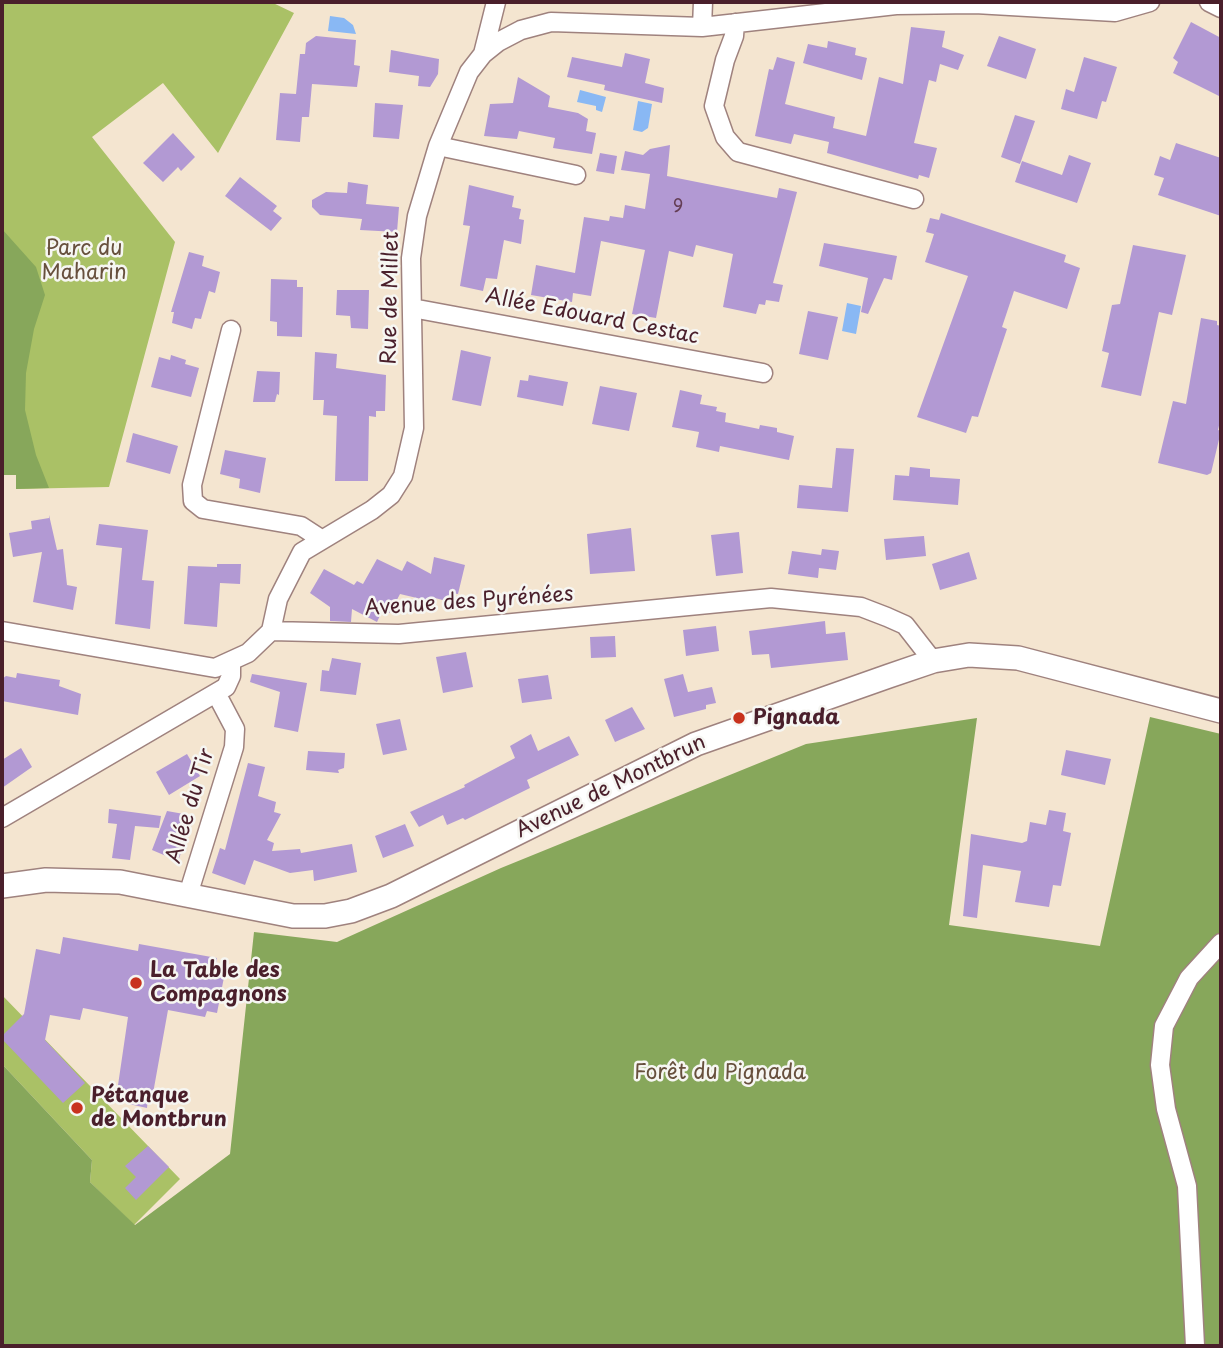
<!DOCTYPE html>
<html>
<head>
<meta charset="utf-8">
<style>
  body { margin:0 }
  #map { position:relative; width:1223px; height:1348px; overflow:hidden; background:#f4e5d0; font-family:"Playpen Sans",sans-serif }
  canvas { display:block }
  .frame { position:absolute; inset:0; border:4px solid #4a1f2b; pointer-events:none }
</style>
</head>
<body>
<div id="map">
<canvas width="1223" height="1348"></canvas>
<div class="frame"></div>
</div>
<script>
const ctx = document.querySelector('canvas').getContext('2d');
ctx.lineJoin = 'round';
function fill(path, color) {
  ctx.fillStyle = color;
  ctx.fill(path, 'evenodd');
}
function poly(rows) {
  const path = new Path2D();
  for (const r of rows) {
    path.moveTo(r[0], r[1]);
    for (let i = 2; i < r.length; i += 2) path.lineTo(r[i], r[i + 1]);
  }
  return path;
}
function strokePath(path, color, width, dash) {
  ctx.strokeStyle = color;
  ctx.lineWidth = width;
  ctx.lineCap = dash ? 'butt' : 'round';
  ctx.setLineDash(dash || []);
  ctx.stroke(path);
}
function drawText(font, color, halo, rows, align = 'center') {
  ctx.font = font + ' "Playpen Sans",sans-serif';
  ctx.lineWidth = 5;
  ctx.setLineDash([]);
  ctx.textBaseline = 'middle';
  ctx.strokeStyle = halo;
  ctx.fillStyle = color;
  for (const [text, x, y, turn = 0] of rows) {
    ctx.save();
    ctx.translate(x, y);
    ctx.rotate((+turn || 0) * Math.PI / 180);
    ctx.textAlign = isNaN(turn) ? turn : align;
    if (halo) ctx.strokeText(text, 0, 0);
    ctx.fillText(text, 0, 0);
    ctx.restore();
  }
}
fill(poly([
  [2,2,271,2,294,13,218,153,163,83,92,137,175,242,109,487,16,489,16,475,2,475],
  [2,995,180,1179,134,1225,90,1182,92,1160,2,1064]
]), '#aac166');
fill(poly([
  [2,229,36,267,45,295,34,329,26,373,25,410,36,455,49,488,16,489,16,475,2,475],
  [1150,717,1221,734,1221,1346,2,1346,2,1064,92,1160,90,1182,135,1225,230,1154,254,932,337,942,501,868,806,744,977,718,949,925,1100,946]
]), '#87a75b');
fill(poly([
  [330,16,344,18,353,25,356,34,328,31],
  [580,90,606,97,602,112,596,110,596,106,577,102],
  [638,101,652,104,648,128,642,132,633,130],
  [847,303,861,306,856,334,842,331]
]), '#89b8f4');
fill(poly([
  [1191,22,1221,38,1221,97,1173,73,1178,62,1173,58],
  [911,27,945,31,942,47,964,55,958,70,940,64,936,82,929,80,914,143,937,148,929,178,919,175,918,179,827,153,829,142,794,134,791,144,755,136,769,69,773,70,777,57,795,62,785,104,835,117,833,128,866,136,879,77,903,84],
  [316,36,356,40,354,65,360,66,357,87,312,84,309,117,302,117,300,142,276,140,280,93,296,94,300,54,305,54,306,43],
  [999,36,1036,49,1026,79,987,66],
  [828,41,856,48,855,55,867,58,862,80,803,63,808,44,827,48],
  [391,50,439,59,438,74,430,87,418,86,419,76,389,72],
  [625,53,650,59,645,83,664,88,662,103,604,90,605,85,567,77,572,57,622,67],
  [1084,57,1117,67,1106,102,1102,101,1097,119,1061,109,1066,89,1074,92],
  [518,77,550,96,548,107,578,113,588,119,586,131,596,133,592,154,553,148,555,138,519,131,517,139,484,136,490,104,513,103],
  [375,103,403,105,399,139,373,137],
  [1015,115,1035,121,1020,164,1001,157],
  [173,133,195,157,181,171,178,167,163,182,143,163],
  [1176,143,1221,158,1221,216,1158,195,1164,178,1154,175,1160,156,1170,160],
  [670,145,667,176,777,198,779,188,797,192,773,283,783,285,779,302,766,300,765,305,759,304,756,314,723,307,733,254,696,245,693,257,669,251,656,318,632,314,645,250,601,241,591,296,573,293,572,302,531,295,536,265,575,273,584,217,609,221,610,216,623,218,625,205,645,209,650,174,621,170,625,151,643,155,650,149],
  [600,153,617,156,614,174,596,171],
  [1069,155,1091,163,1077,203,1015,182,1022,161,1062,175],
  [240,177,277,206,273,211,282,218,271,231,225,196],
  [348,182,368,185,366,204,399,207,397,232,360,230,362,219,320,215,312,207,312,200,326,192,347,193],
  [469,185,514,196,512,207,521,209,519,219,524,220,521,244,504,240,497,279,486,278,483,291,460,286,470,226,463,225],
  [941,213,1066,255,1064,262,1080,268,1067,309,1014,291,1002,327,1007,329,992,374,978,417,972,416,966,433,917,417,968,276,925,262,934,234,926,232,930,218,939,220],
  [824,243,897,256,892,280,884,278,868,314,861,312,868,278,819,266],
  [1133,245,1186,255,1172,315,1159,312,1141,396,1101,387,1109,353,1102,351,1112,305,1120,304],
  [189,252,204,256,202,266,220,272,215,293,209,291,201,319,195,318,192,329,172,323,174,312,171,312],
  [271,279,297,280,297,287,303,287,302,337,277,336,277,322,270,321],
  [337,290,369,290,368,329,351,328,350,316,336,315],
  [808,311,838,317,828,360,799,354],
  [1201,318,1217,321,1217,325,1221,326,1221,417,1218,430,1221,431,1211,473,1207,475,1158,463,1173,401,1186,404],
  [461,350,491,357,481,406,452,400],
  [315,352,337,354,336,368,386,375,385,411,376,411,376,417,369,416,368,481,335,481,337,416,323,415,324,400,313,400],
  [171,355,186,360,185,364,199,368,191,397,151,387,159,357,170,360],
  [257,371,280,372,279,395,277,394,275,402,253,402],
  [529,375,568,382,563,406,517,397,520,380,528,381],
  [600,386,637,393,629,431,592,424],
  [680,390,702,395,700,404,717,407,716,411,726,413,725,422,759,429,760,425,777,428,777,432,794,436,789,460,720,446,719,452,696,447,699,432,672,427],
  [133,433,178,446,170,474,126,462],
  [836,448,854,449,848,512,797,508,799,485,832,488],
  [225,450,266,458,260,493,239,488,240,479,220,474],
  [910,467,930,469,930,477,960,479,958,505,893,500,895,475,909,476],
  [49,515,57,550,63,549,67,585,77,587,73,610,33,602,42,552,13,557,9,533,32,529,31,521,49,518],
  [99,524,148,530,142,580,154,581,150,629,115,624,122,548,96,545],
  [631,528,635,571,590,574,587,534],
  [739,532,743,573,716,576,711,535],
  [924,536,926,556,886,560,884,539],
  [822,549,839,551,836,570,819,568,818,578,788,574,792,551,821,555],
  [969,552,977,579,940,590,932,564],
  [434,557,465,565,458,594,451,593,450,602,435,598,434,602,400,594,390,613,383,609,377,622,352,609,351,622,330,621,330,607,310,593,324,569,354,585,357,581,363,584,377,559,402,571,407,561,431,574],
  [217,564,241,564,240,584,220,583,217,627,184,624,188,566,217,567],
  [825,621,826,634,845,632,848,660,771,668,769,654,752,655,749,631],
  [716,626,719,651,686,656,683,630],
  [615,636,616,657,591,658,590,637],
  [466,652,473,687,443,693,436,657],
  [332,658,361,663,356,695,320,691,322,670,329,671],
  [17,673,60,680,59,686,81,694,78,715,2,701,2,679,6,676,16,678],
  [252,674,307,683,298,732,274,727,280,692,250,682],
  [683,674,688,692,712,687,716,703,706,705,706,709,674,717,664,679],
  [548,675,552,699,522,703,518,679],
  [632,707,645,729,615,742,605,720],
  [400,719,407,750,383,755,376,724],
  [531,734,538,751,569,736,579,755,527,780,530,788,465,820,463,818,447,825,443,815,419,827,410,812,465,787,464,785,515,758,510,746],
  [21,748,32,767,2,788,2,760],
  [1066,750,1111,759,1105,785,1061,775],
  [308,751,345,753,344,768,338,770,339,773,306,770],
  [187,754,200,776,169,795,156,772],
  [248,763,265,767,258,796,276,802,274,812,281,814,267,840,274,843,272,851,300,849,301,853,352,844,357,872,314,881,313,870,290,873,254,860,245,885,212,873,220,848,225,850],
  [109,809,161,816,159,828,135,826,130,860,112,858,117,824,108,823],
  [1049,810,1066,813,1063,831,1071,833,1061,886,1053,885,1049,907,1015,902,1021,871,983,865,977,918,963,916,971,834,1022,843,1027,841,1030,822,1046,825],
  [167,811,195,816,178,861,152,850],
  [405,824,414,846,383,858,375,836],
  [63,937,138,951,139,944,217,958,216,965,226,967,217,1013,207,1011,205,1017,168,1010,152,1099,148,1098,147,1108,129,1104,131,1095,117,1092,128,1017,83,1008,80,1020,50,1015,45,1040,85,1083,63,1103,2,1039,2,1036,24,1014,36,949,60,954],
  [148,1146,169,1167,136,1200,125,1188,136,1177,125,1166]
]), '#b299d3');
const minor = poly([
  [1209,2,1221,8],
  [735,23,734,36,725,60,714,106,725,137,738,152,914,199],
  [702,27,703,2],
  [483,54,496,2],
  [438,146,576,175],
  [412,308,763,373],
  [231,330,192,485,193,501,203,509,301,526,321,539],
  [2,631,215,668,248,653,271,631,399,634,771,598,861,607,887,617,905,625,933,661],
  [271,631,278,599,302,552,372,510,391,495,403,476,414,428,411,258,417,216,438,146,469,72,483,54,498,42,521,30,551,22,702,27,896,5,975,4,1115,12,1150,2],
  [2,818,226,687,231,676,231,663],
  [188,895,234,747,235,729,216,693],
  [1195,1346,1187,1186,1166,1109,1160,1065,1164,1026,1189,978,1221,943]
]);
const tertiary = poly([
  [2,886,46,880,120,882,293,916,325,916,351,911,391,896,696,744,889,676,933,661,969,655,1018,658,1221,711]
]);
strokePath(minor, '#9f827e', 21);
strokePath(tertiary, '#9f827e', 26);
strokePath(minor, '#fff', 18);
strokePath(tertiary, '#fff', 23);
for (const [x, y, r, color] of [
  [739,718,7,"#c8321e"],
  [136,983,7,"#c8321e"],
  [77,1108,7,"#c8321e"]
]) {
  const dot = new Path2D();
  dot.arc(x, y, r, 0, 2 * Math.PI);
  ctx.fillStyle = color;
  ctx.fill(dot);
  strokePath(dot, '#f6f6f2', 2.5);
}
drawText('18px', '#643e55', null, [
  ["9",678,207]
]);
drawText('21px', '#67503d', '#f6f6f2', [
  ["Parc du",84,249],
  ["Maharin",84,273],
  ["Forêt du Pignada",720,1073]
]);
drawText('21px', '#4a1f2b', '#f6f6f2', [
  ["Rue de Millet",391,298,-89],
  ["Allée Edouard Cestac",592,317,11],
  ["Avenue des Pyrénées",469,602,-4],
  ["Avenue de Montbrun",611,787,-26],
  ["Allée du Tir",191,806,-73]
]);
drawText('bold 21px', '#4a1f2b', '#f6f6f2', [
  ["Pignada",753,718],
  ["La Table des",150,971],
  ["Compagnons",150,995],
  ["Pétanque",91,1096],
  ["de Montbrun",91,1120]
], 'left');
</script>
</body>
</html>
